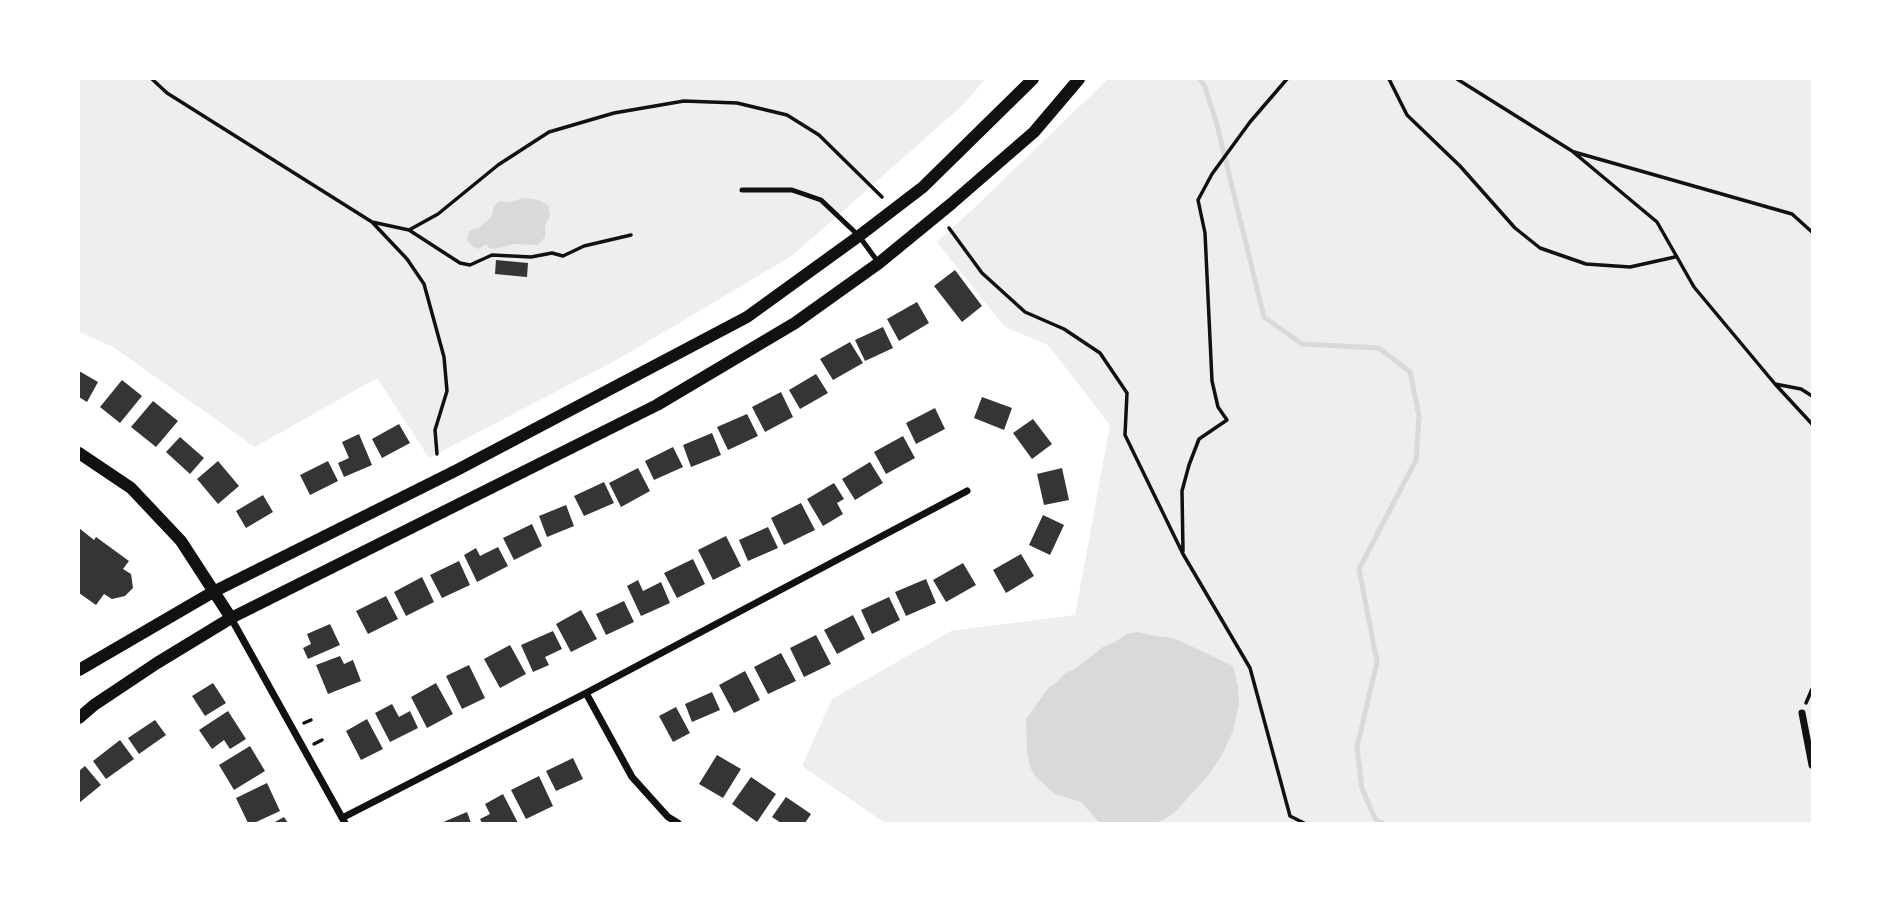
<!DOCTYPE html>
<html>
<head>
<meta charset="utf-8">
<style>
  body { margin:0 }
  #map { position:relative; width:1891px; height:902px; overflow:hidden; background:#fff; font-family:"Space Grotesk",sans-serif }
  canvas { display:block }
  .frame { position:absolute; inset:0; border:80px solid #fff; pointer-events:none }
</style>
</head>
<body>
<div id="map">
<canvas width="1891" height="902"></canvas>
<div class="frame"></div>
</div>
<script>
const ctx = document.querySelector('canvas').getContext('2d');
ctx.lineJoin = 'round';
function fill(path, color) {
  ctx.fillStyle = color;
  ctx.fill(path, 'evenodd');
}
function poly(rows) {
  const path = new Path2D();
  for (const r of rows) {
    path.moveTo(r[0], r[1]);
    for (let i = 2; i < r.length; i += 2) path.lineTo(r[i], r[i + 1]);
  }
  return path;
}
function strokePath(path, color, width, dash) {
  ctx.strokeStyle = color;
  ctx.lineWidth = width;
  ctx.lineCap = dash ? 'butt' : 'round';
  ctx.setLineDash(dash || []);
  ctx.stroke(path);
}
fill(poly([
  [79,79,985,79,963,105,793,255,622,357,429,458,377,378,255,447,113,347,79,332],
  [1108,79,1812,79,1812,823,885,823,802,766,832,699,951,631,1075,615,1110,425,1048,345,1005,327,937,242,975,207]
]), '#eee');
fill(poly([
  [524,198,539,200,548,205,550,215,545,226,545,237,538,245,514,244,495,249,488,248,487,244,478,249,472,246,467,240,469,231,480,227,492,216,494,206,500,201,509,202],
  [1137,632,1155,636,1174,638,1233,666,1238,687,1239,705,1233,731,1222,755,1207,777,1174,813,1158,823,1100,823,1081,802,1055,794,1035,776,1030,767,1027,751,1026,719,1049,687,1056,683,1065,673,1075,669,1103,647,1115,642,1127,634]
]), '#d9d9d9');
strokePath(poly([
  [1200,79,1205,87,1217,125,1264,317,1302,344,1379,348,1410,372,1419,416,1416,460,1359,569,1377,662,1357,747,1362,789,1376,820,1383,823]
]), '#d9d9d9', 5);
fill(poly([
  [496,260,528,263,527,277,495,274],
  [955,270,982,306,962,322,934,286],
  [917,302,929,323,899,341,887,319],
  [883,327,893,348,865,361,855,340],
  [850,342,863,363,833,380,820,359],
  [79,371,98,382,87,402,79,397],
  [816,374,828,393,800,409,789,390],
  [122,380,142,396,120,423,100,407],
  [781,392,793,417,765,432,752,407],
  [982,397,1012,408,1004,430,974,418],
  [153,401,178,421,156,447,131,427],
  [935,408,945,429,916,444,906,423],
  [747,414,758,436,728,450,717,427],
  [1033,419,1052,444,1032,459,1013,433],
  [399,424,410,443,382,458,372,439],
  [712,433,721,455,691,467,683,445],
  [359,434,372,465,344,477,338,463,349,458,342,442],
  [903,436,915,458,886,474,874,452],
  [180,437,204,458,190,474,166,452],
  [673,447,683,467,654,480,645,461],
  [218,461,239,486,218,504,197,479],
  [328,461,338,481,310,495,300,475],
  [870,462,883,483,855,500,842,479],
  [638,468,650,491,621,507,609,483],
  [1062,468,1069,500,1044,505,1037,474],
  [604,482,614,503,584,516,574,496],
  [834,483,844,499,837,503,843,514,823,526,807,499],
  [263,495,273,512,246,528,236,511],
  [801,503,815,530,784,545,771,518],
  [566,505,574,526,547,537,539,516],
  [1043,515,1064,525,1050,555,1029,545],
  [532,524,542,546,514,560,503,538],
  [768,527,778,548,748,561,739,540],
  [79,528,94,540,96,537,129,561,123,569,131,574,133,588,125,596,112,599,104,594,96,605,79,593],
  [726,536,741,566,713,580,698,550],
  [498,547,508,566,477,582,464,555,476,548,480,556],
  [1021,554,1034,576,1006,593,993,570],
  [693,559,705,584,677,598,664,573],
  [459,561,470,585,442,598,430,575],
  [963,563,976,585,946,602,933,580],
  [422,577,434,602,406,616,394,592],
  [926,579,936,603,906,616,895,592],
  [638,580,643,591,661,582,670,603,641,616,627,586],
  [386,596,398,619,368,634,356,611],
  [889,597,900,620,872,634,861,610],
  [624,601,634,622,606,635,596,614],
  [581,610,597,639,571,652,556,624],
  [853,615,865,639,837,654,824,630],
  [330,624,340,645,308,659,303,648,311,644,307,634],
  [553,631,562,649,545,657,549,665,533,672,521,645],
  [816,635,831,664,804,677,790,648],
  [510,645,526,674,500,688,484,659],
  [781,653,796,681,768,694,754,667],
  [340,656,344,664,353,660,361,681,328,694,316,665],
  [469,665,485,698,462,709,446,676],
  [745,671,760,700,734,713,719,685],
  [213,683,226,703,205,716,192,696],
  [436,683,453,714,427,728,411,697],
  [712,692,720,710,692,722,685,704],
  [392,704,399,717,410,711,418,728,390,742,375,713],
  [676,707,690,733,673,742,659,716],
  [228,711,246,739,230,749,224,740,212,749,199,730],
  [367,719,383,749,361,760,346,731],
  [155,720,166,735,139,754,128,738],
  [120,740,134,759,106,779,93,761],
  [250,746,265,771,234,790,219,765],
  [717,755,741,769,723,798,699,784],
  [573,758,583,779,556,791,546,771],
  [85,766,101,785,79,803,79,771],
  [539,776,553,806,526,819,511,790],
  [751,777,776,794,757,822,732,804],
  [267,783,280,811,254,823,248,823,236,798],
  [503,794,518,823,482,823,480,819,490,814,485,804],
  [786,797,811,814,805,823,781,823,772,817],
  [467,812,471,823,441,823],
  [284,817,288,823,273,823]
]), '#353535');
strokePath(poly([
  [152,79,167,93,372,222,407,259,424,284,444,357,447,391,435,430,437,454],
  [1389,79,1407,115,1460,166,1515,228,1540,248,1586,264,1630,267,1675,257],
  [1457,79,1572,151,1657,222,1694,287,1775,384,1812,424],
  [1574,152,1792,214,1812,232],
  [372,222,409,230,438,214,498,165,549,132,614,113,684,101,737,103,787,115,819,135,882,197],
  [949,228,982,273,1025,312,1064,329,1100,353,1127,393,1125,435,1183,554,1250,668,1290,816,1304,823],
  [409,230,460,263,470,265,492,255,531,257,552,253,563,256,584,246,631,235],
  [1775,384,1801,389,1812,396],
  [1183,551,1182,491,1189,465,1199,439,1227,420,1218,407,1212,381,1205,233,1198,200,1212,174,1250,122,1287,79],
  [1806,703,1812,689],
  [304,723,311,720],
  [314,744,322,740]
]), '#111', 3.5);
strokePath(poly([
  [742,190,792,190,821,200,859,236,878,262]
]), '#111', 5);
strokePath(poly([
  [231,618,345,823],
  [586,693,632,777,668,817,678,823],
  [1802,713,1812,765],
  [342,818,586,693,967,491]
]), '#111', 7);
strokePath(poly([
  [79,453,131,488,181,541,231,618],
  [79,670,213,592,457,470,747,317,859,236,923,187,1033,79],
  [79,718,94,705,157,663,231,618,657,405,795,323,879,263,951,204,1034,132,1079,79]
]), '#111', 12);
</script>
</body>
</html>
